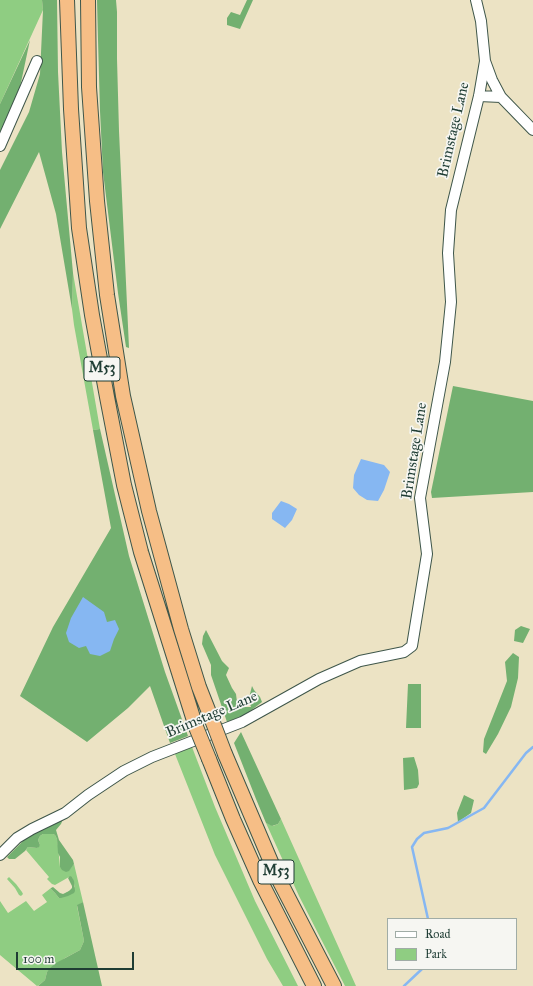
<!DOCTYPE html>
<html>
<head>
<meta charset="utf-8">
<style>
  body { margin:0 }
  #map { position:relative; width:533px; height:986px; overflow:hidden; background:#ece3c4; font-family:"IM FELL Great Primer",serif }
  canvas { display:block }
  .legend { position:absolute; left:387px; top:918px; width:130px; height:52px; box-sizing:border-box; background:#f6f6f2; border:1px solid #a0aca6; margin:0; padding:5px 7px; list-style:none; font-size:12px; color:#1f3d34 }
  .legend li { display:flex; align-items:center; gap:8px; height:20px }
  .legend b { width:20px; border:1px solid #a0aca6 }
  .scale { position:absolute; left:16px; top:952px; width:118px; height:18px; box-sizing:border-box; border:2px solid #1f3d34; border-top:0; padding-left:5px; font-size:12px; line-height:14px; white-space:nowrap; color:#1f3d34; -webkit-text-stroke:3px #f6f6f2; paint-order:stroke }
</style>
</head>
<body>
<div id="map">
<canvas width="533" height="986"></canvas>
<ul class="legend">
<li><b style="height:5px;background:#fff"></b>Road</li>
<li><b style="height:11px;background:#8fcd82"></b>Park</li>
</ul>
<div class="scale">100 m</div>
</div>
<script>
const ctx = document.querySelector('canvas').getContext('2d');
ctx.lineJoin = 'round';
function fill(path, color) {
  ctx.fillStyle = color;
  ctx.fill(path, 'evenodd');
}
function poly(rows) {
  const path = new Path2D();
  for (const r of rows) {
    path.moveTo(r[0], r[1]);
    for (let i = 2; i < r.length; i += 2) path.lineTo(r[i], r[i + 1]);
  }
  return path;
}
function strokePath(path, color, width, dash) {
  ctx.strokeStyle = color;
  ctx.lineWidth = width;
  ctx.lineCap = dash ? 'butt' : 'round';
  ctx.setLineDash(dash || []);
  ctx.stroke(path);
}
function drawText(font, color, halo, rows, align = 'center') {
  ctx.font = font + ' "IM FELL Great Primer",serif';
  ctx.lineWidth = 3.5;
  ctx.setLineDash([]);
  ctx.textBaseline = 'middle';
  ctx.strokeStyle = halo;
  ctx.fillStyle = color;
  for (const [text, x, y, turn = 0] of rows) {
    ctx.save();
    ctx.translate(x, y);
    ctx.rotate((+turn || 0) * Math.PI / 180);
    ctx.textAlign = isNaN(turn) ? turn : align;
    if (halo) ctx.strokeText(text, 0, 0);
    ctx.fillText(text, 0, 0);
    ctx.restore();
  }
}
fill(poly([
  [0,0,42,0,43,10,0,104],
  [73,273,100,429,93,430,74,325,72,309],
  [192,747,215,807,255,901,298,986,283,986,267,959,215,855,175,754],
  [281,819,356,986,345,986,299,896,266,823,273,826,278,824],
  [43,834,53,834,55,835,57,839,58,846,60,867,69,870,74,864,83,902,77,906,84,941,80,950,65,958,47,972,45,980,39,985,37,986,0,955,0,901,8,913,26,901,34,911,47,902,42,895,51,888,51,889,55,893,59,898,75,887,72,877,69,877,55,885,52,884,47,879,49,877,26,850,28,847,37,848,40,845,38,840,40,836],
  [9,877,16,884,22,892,23,894,21,896,19,895,15,888,7,879]
]), '#8fcd82');
fill(poly([
  [42,0,57,0,58,72,62,152,73,273,72,309,56,214,39,152,0,229,0,170,29,112,40,74,43,10],
  [97,0,116,0,117,12,117,59,119,131,129,348,126,347,118,293,103,172,100,111,98,40],
  [247,0,253,0,240,29,227,25,227,18,231,12,240,15],
  [30,40,16,106,0,139,0,104],
  [453,386,533,401,533,492,432,498,431,492],
  [100,429,129,556,165,672,188,736,170,743,150,686,128,708,87,742,20,696,53,627,111,528,93,430],
  [521,626,530,629,523,643,514,641,515,630],
  [206,630,222,661,229,668,226,675,232,688,236,694,237,702,244,707,251,707,249,701,250,694,252,686,254,690,260,697,262,702,245,715,227,722,211,675,211,665,202,644,203,636],
  [513,653,519,657,518,678,511,707,498,734,486,754,483,752,484,739,507,681,505,662],
  [408,684,421,684,421,728,406,728],
  [241,732,281,819,278,824,272,826,266,823,256,799,234,743],
  [414,757,418,770,419,784,417,788,404,790,403,758],
  [464,795,474,800,471,813,458,822,457,813],
  [63,819,61,824,56,830,59,840,73,860,74,864,69,871,66,872,62,870,60,867,60,857,58,853,57,839,55,835,53,834,43,834,40,836,38,840,40,845,39,847,37,848,28,847,25,851,15,859,9,859,7,857,24,840,33,833],
  [70,876,72,877,74,881,75,891,74,893,68,896,61,898,59,898,55,893,51,889,51,888,53,887,60,893,63,894,69,891,72,888,72,886,68,878],
  [83,902,102,986,38,986,45,980,47,972,50,968,56,963,80,950,84,941,77,905]
]), '#73b070');
fill(poly([
  [361,459,384,465,390,472,384,490,378,501,367,500,359,495,353,488,354,475],
  [281,501,289,504,297,509,292,520,285,528,272,519,272,513],
  [83,597,104,612,107,622,115,620,119,629,114,639,110,651,100,656,90,654,86,646,79,648,69,642,66,633,71,618]
]), '#86b7f2');
strokePath(poly([
  [428,919,412,847,417,839,424,833,448,828,484,808,526,753,533,747],
  [404,986,422,969]
]), '#86b7f2', 2.5);
const minor = poly([
  [476,0,481,21,485,61,492,80,501,97,533,130],
  [479,96,501,97],
  [0,146,37,61],
  [0,855,17,838,32,829,65,813,88,795,124,771,152,757,242,722,319,679,360,661,404,652,412,646,427,554,420,498,445,362,451,302,448,253,451,210,479,96,485,61]
]);
const highway = poly([
  [67,0,71,109,79,228,92,315,107,397,124,485,141,552,196,727],
  [88,0,89,87,97,201,107,295,123,396,149,511,181,629,199,687,212,720],
  [225,754,277,876,334,986],
  [209,759,233,819,260,880,314,986]
]);
strokePath(minor, '#3e564a', 12);
strokePath(highway, '#3e564a', 16);
strokePath(minor, '#fff', 10);
strokePath(highway, '#f6be86', 14);
const highwayBridge = poly([
  [212,720,225,754],
  [196,727,209,759]
]);
strokePath(highwayBridge, '#3e564a', 16, []);
strokePath(highwayBridge, '#f6be86', 14);
for (const [x, y, w] of [
  [102,369,36],
  [276,872,36]
]) {
  const box = new Path2D();
  box.roundRect(x - w / 2, y - 12, w, 24, 3);
  ctx.fillStyle = '#f6f6f2';
  ctx.fill(box);
  strokePath(box, '#1f3d34', 1);
}
drawText('bold 14px', '#1f3d34', null, [
  ["M53",102,369],
  ["M53",276,872]
]);
drawText('15px', '#1f3d34', '#f6f6f2', [
  ["Brimstage Lane",454,130,-77],
  ["Brimstage Lane",415,451,-81],
  ["Brimstage Lane",212,715,-23]
]);
</script>
</body>
</html>
